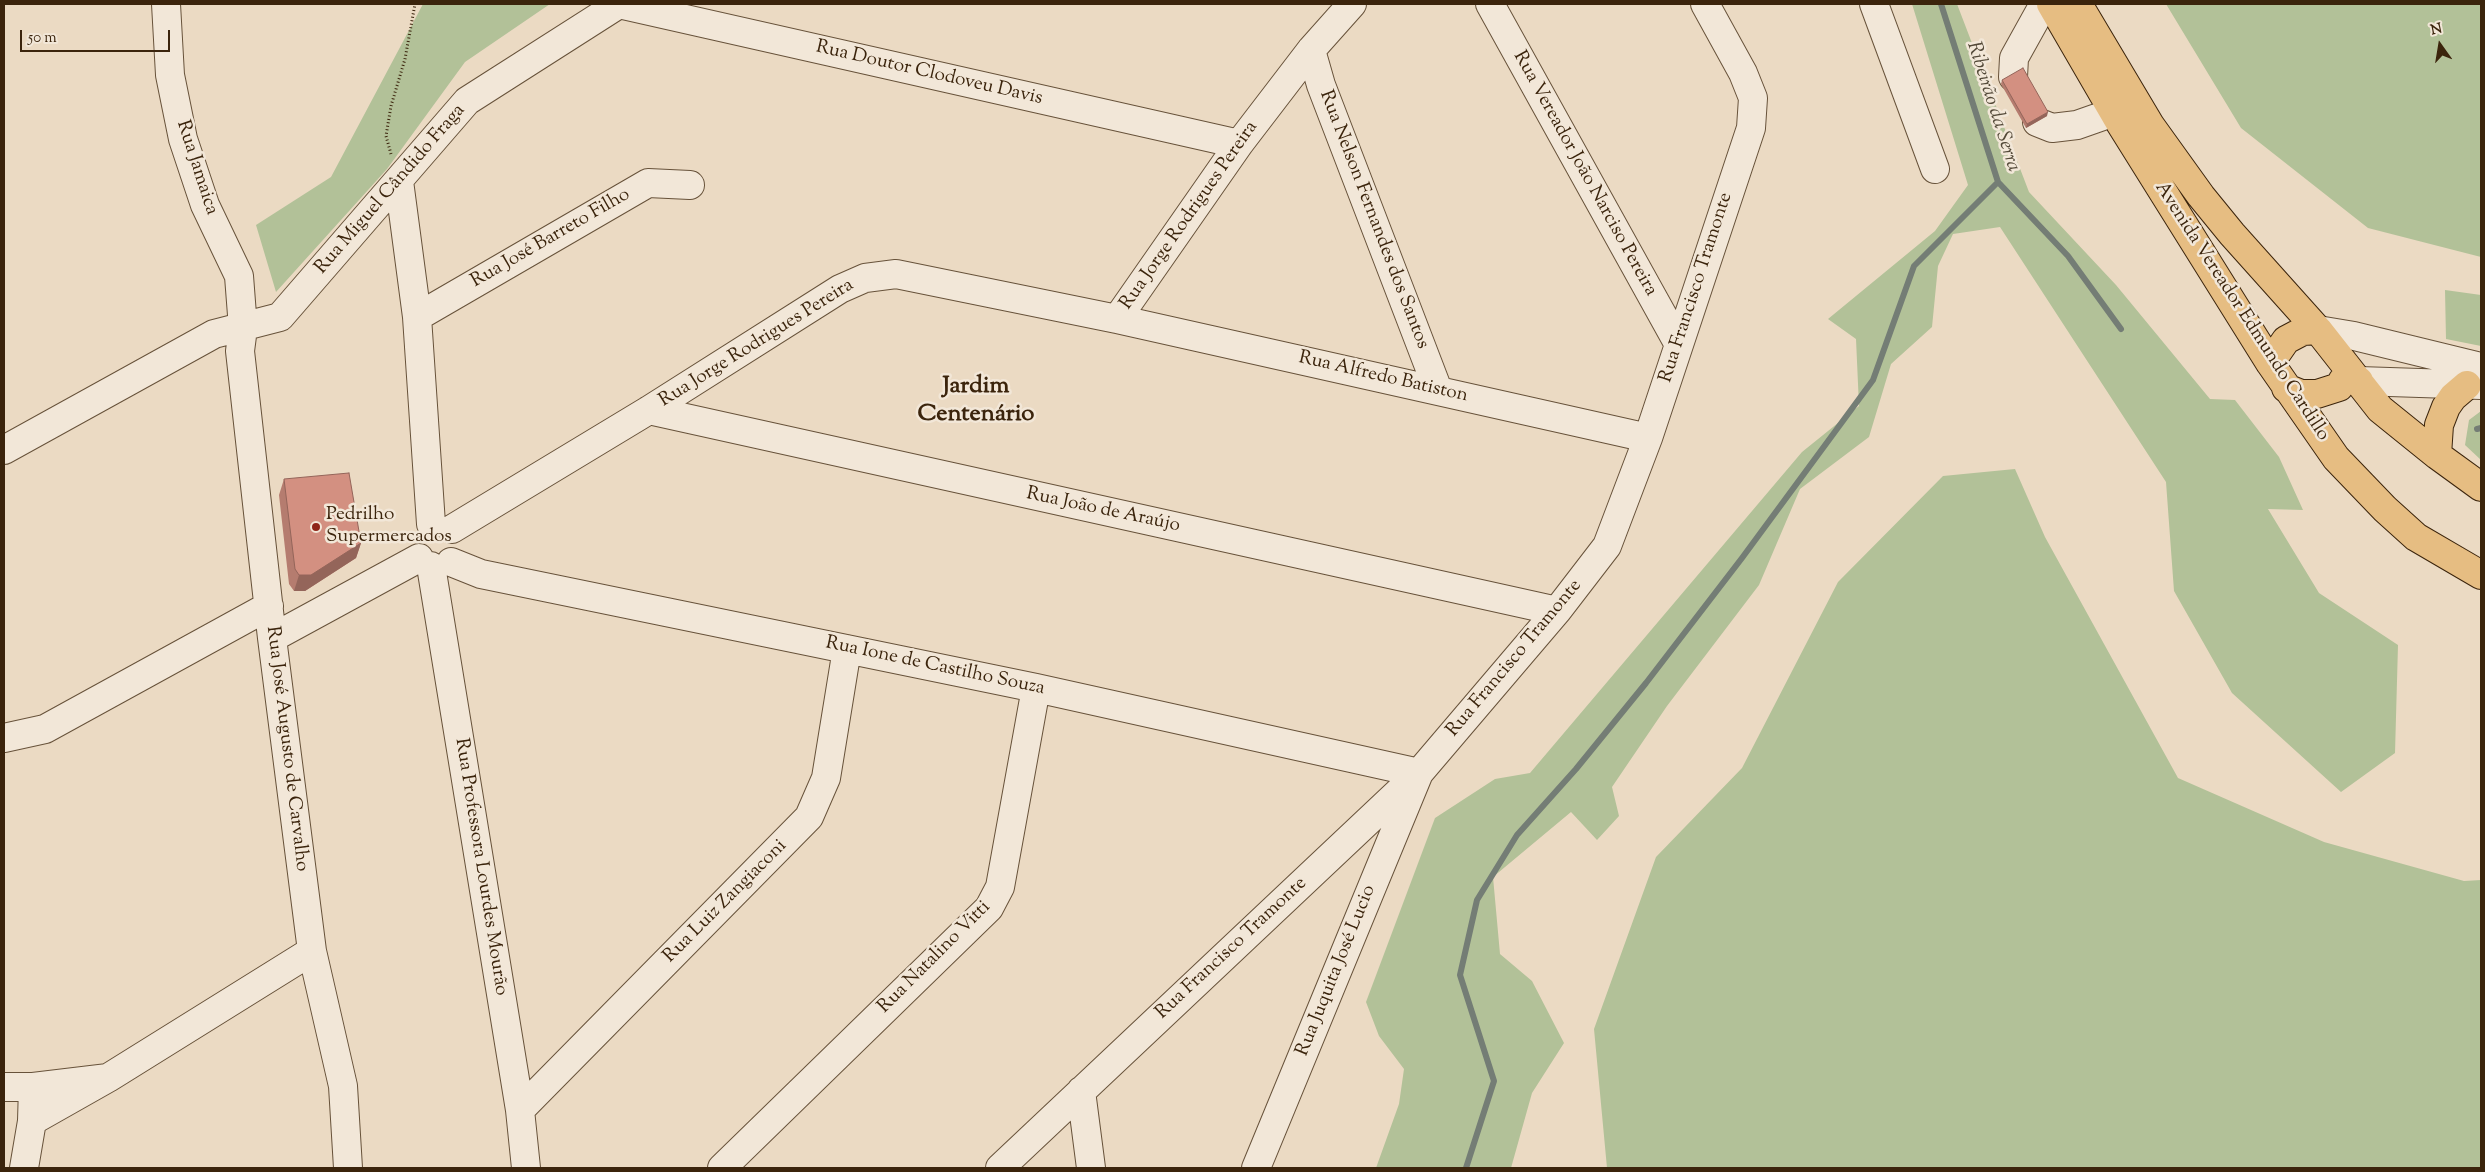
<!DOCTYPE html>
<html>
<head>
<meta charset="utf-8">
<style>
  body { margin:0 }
  #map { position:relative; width:2485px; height:1172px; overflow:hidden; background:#ebdac3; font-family:"Sorts Mill Goudy",serif }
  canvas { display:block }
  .frame { position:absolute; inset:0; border:5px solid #3b240c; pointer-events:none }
  .north { position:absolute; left:2415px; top:20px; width:50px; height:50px; -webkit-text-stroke:4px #f2e7d8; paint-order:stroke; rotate:347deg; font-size:14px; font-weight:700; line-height:20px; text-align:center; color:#3b240c }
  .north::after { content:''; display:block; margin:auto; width:18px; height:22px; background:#3b240c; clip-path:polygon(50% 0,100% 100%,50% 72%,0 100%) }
  .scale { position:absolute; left:20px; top:30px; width:150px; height:22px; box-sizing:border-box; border:2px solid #3b240c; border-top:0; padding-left:6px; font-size:15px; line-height:18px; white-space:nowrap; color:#3b240c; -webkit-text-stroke:4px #f2e7d8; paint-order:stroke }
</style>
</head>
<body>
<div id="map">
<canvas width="2485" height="1172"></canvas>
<div class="frame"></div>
<div class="north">N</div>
<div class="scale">50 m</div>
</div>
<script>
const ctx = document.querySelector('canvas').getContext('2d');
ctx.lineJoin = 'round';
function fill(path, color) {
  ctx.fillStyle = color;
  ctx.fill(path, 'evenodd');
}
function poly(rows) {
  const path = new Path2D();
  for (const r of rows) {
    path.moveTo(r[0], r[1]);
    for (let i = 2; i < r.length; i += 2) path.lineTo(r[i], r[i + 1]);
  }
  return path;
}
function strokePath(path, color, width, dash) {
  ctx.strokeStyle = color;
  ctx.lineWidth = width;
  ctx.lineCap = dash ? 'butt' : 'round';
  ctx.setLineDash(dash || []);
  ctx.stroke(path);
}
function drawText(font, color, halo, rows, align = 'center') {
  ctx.font = font + ' "Sorts Mill Goudy",serif';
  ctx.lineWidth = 5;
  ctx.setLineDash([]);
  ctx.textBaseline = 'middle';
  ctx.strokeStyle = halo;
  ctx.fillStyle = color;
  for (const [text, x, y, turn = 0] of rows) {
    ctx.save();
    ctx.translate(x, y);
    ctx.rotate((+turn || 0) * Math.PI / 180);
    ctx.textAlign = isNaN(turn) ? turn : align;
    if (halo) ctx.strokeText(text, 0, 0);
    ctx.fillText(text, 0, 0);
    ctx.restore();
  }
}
fill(poly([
  [423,4,550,4,465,62,387,169,276,292,256,225,331,177],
  [1912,4,1957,4,2029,192,2116,285,2210,399,2235,400,2279,457,2303,510,2268,509,2319,593,2398,645,2395,753,2341,792,2232,693,2174,591,2166,482,2000,227,1953,234,1938,266,1932,327,1891,364,1869,437,1800,489,1759,585,1667,706,1612,787,1619,816,1597,840,1571,812,1493,877,1500,954,1532,981,1564,1043,1532,1093,1511,1168,1376,1168,1399,1104,1404,1069,1379,1036,1366,1002,1435,818,1495,779,1530,773,1802,452,1859,406,1856,339,1828,319,1935,231,1968,185],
  [2166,4,2481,4,2481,257,2368,228,2241,128],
  [2445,290,2481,295,2481,346,2446,339],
  [2481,411,2481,460,2465,445,2469,420],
  [2015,469,2045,537,2178,778,2324,842,2464,881,2481,880,2481,1168,1607,1168,1594,1029,1656,857,1742,768,1838,582,1943,476]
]), '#b2c198');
strokePath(poly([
  [1941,4,1998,182,2068,256,2121,329],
  [2477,429,2481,428],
  [1466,1168,1494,1081,1460,975,1477,900,1517,835,1576,769,1646,683,1742,558,1873,380,1914,266,1998,182]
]), '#747d75', 6);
const minor = poly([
  [166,4,170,75,183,139,205,205,239,276,243,328,240,351,272,638,312,951,343,1086,348,1168],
  [619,4,1239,144],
  [1490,4,1678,343],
  [1874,4,1935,169],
  [1311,50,1321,85,1438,390],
  [2013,77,2014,58,2044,4],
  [2037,122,2052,128,2077,125,2114,112],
  [399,181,417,317,431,524],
  [417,317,648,183,690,185],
  [1117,319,1239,144,1311,50,1352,4],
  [2318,330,2354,336,2481,367],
  [2359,381,2481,385],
  [649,410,1557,611],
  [4,450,214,334,280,317,467,101,619,4],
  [452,529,649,410,840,289,865,278,896,274,1117,319,1648,438],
  [451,562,481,574,1036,688,1419,773,1256,1168],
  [431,566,520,1110,526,1168],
  [272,638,419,558],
  [4,738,45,729,269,606],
  [108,1078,312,951],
  [4,1087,33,1087,108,1078,32,1121,33,1087],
  [1081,1091,1091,1168],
  [520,1110,809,817,826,778,847,649],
  [24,1168,32,1121],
  [722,1168,989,908,1000,887,1036,688],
  [1000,1168,1419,773,1557,611,1607,546,1648,438,1751,128,1753,98,1743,73,1705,4]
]);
const major = poly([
  [2051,4,2120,123,2270,363,2336,458,2385,509,2416,537,2481,575],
  [2078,4,2150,125,2201,196,2232,234,2318,330,2380,409,2437,455,2481,487],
  [2270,363,2286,340,2303,331,2318,330],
  [2286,388,2301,394,2317,394,2339,387,2343,380,2359,381],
  [2437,455,2439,425,2446,407,2453,397,2467,385]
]);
strokePath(minor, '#67523a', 30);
strokePath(major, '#3b240c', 30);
strokePath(poly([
  [391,154,386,136,391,106,405,59,415,4]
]), '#3b240c', 3, [1, 2.5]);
strokePath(minor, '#f2e7d8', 28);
strokePath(major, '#e6bd82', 28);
fill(poly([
  [2002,80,2047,116,2026,128,2001,84],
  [284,479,361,543,356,558,305,591,294,591,289,584,279,495]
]), '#b57c6f');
fill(poly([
  [2048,112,2047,116,2026,128,2027,124],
  [361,543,356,558,305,591,294,591,299,575]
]), '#94655a');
const building = poly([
  [2023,68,2048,112,2027,124,2002,80,2023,68],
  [349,473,361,543,311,575,299,575,295,569,284,479,349,473]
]);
fill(building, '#d39081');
strokePath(building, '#94655a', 1);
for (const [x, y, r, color] of [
  [316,527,5,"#8f2418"]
]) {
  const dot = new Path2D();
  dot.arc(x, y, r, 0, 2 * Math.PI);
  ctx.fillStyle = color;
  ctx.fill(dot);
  strokePath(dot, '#f2e7d8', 2);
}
drawText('19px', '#3b240c', '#f2e7d8', [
  ["Rua Doutor Clodoveu Davis",929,74,13],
  ["Rua Jamaica",196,168,72],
  ["Rua Vereador João Narciso Pereira",1584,174,61],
  ["Rua Miguel Cândido Fraga",391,190,-49],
  ["Rua Jorge Rodrigues Pereira",1190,216,-55],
  ["Rua Nelson Fernandes dos Santos",1373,220,69],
  ["Rua José Barreto Filho",551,239,-30],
  ["Rua Francisco Tramonte",1697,288,-72],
  ["Avenida Vereador Edmundo Cardillo",2241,312,57],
  ["Rua Jorge Rodrigues Pereira",757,344,-32],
  ["Rua Alfredo Batiston",1383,378,13],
  ["Rua João de Araújo",1103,511,12],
  ["Rua Francisco Tramonte",1515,659,-50],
  ["Rua Ione de Castilho Souza",935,667,12],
  ["Rua José Augusto de Carvalho",286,749,83],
  ["Rua Professora Lourdes Mourão",480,867,81],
  ["Rua Luiz Zangiaconi",726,902,-45],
  ["Rua Francisco Tramonte",1232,949,-43],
  ["Rua Natalino Vitti",935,958,-45],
  ["Rua Juquita José Lucio",1337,971,-68]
]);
drawText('19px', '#3b240c', '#f2e7d8', [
  ["Pedrilho",326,516],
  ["Supermercados",326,538]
], 'left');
drawText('italic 20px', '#534938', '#f2e7d8', [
  ["Ribeirão da Serra",1992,107,72]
]);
drawText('bold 24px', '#3b240c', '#f2e7d8', [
  ["Jardim",976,388],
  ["Centenário",976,416]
]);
</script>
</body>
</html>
